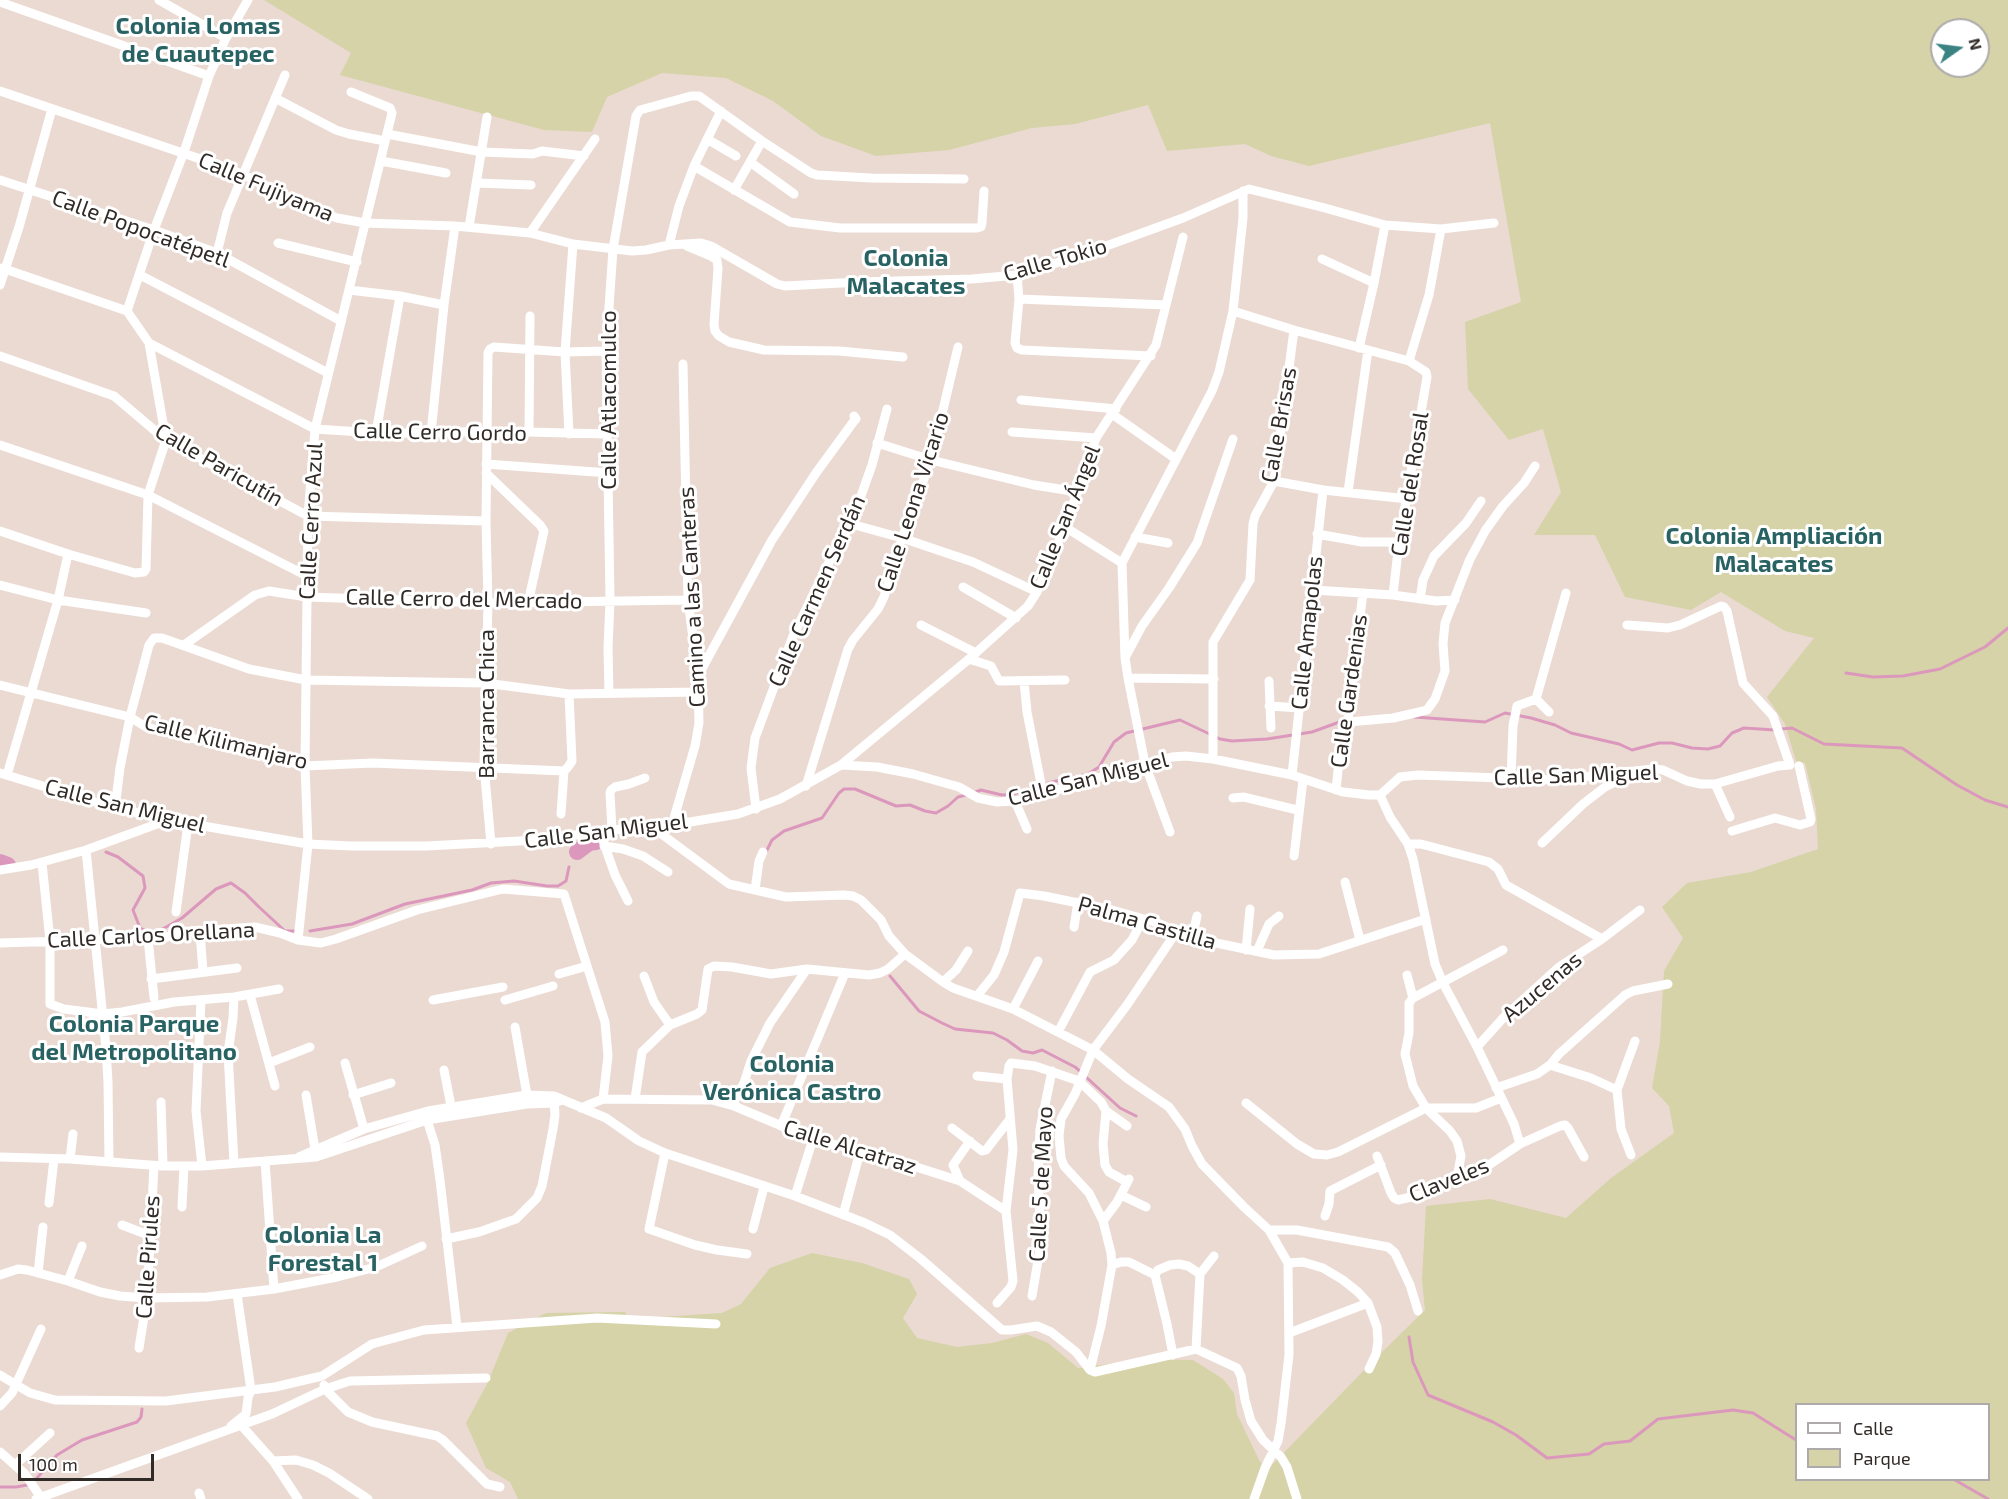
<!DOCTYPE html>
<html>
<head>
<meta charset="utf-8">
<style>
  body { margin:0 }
  #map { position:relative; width:2008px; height:1499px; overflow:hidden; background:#ebdad2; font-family:"Exo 2",sans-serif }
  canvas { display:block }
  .legend { position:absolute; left:1795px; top:1403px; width:195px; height:78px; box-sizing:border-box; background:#fff; border:2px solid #adaaa9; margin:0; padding:8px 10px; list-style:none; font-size:18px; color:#312b28 }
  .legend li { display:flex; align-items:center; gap:12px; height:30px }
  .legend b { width:30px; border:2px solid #adaaa9 }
  .north { position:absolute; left:1930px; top:18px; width:60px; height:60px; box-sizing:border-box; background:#fff; border:2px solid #adaaa9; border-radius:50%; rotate:76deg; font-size:16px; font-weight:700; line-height:24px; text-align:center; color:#312b28 }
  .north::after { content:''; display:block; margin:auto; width:21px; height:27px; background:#3b8383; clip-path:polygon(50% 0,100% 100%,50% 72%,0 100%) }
  .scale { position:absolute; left:18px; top:1454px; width:136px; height:27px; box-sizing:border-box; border:3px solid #312b28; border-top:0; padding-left:8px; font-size:18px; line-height:21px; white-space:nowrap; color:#312b28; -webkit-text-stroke:4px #fff; paint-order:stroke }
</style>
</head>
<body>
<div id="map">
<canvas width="2008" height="1499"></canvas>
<ul class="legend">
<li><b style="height:8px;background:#fff"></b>Calle</li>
<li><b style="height:16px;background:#d5d3a7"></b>Parque</li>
</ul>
<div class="north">N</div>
<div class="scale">100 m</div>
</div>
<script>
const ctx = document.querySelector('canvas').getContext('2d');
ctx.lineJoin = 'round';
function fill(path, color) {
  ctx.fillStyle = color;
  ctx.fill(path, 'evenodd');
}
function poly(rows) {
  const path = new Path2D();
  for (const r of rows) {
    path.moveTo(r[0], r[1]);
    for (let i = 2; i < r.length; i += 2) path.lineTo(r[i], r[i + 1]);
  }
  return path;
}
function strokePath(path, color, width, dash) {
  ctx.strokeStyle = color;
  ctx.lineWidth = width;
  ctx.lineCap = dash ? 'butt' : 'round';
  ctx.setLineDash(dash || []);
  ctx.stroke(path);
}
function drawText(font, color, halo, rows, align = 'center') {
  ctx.font = font + ' "Exo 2",sans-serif';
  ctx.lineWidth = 6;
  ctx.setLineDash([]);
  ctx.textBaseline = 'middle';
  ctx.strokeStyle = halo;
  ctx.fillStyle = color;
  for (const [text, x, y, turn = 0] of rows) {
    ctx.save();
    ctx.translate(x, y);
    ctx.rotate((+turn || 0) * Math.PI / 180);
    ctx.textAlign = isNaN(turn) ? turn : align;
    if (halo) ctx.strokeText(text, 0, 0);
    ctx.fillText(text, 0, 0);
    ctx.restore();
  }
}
fill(poly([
  [264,0,2008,0,2008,1499,518,1499,510,1482,486,1468,466,1423,488,1382,508,1333,546,1313,625,1312,629,1319,722,1313,741,1304,770,1268,812,1253,862,1263,909,1279,917,1294,903,1318,917,1338,957,1347,992,1343,1026,1334,1048,1343,1078,1368,1146,1359,1193,1360,1223,1379,1234,1393,1237,1414,1259,1460,1267,1470,1373,1361,1425,1310,1422,1280,1426,1206,1490,1199,1566,1218,1611,1178,1674,1133,1669,1106,1652,1088,1660,1041,1664,971,1683,938,1662,907,1687,883,1751,872,1818,849,1816,809,1805,763,1796,761,1785,724,1767,697,1814,638,1785,631,1721,592,1691,610,1625,597,1595,535,1534,535,1561,492,1543,429,1509,440,1468,389,1465,322,1521,302,1490,123,1309,166,1271,156,1245,144,1167,151,1148,105,1075,124,1032,128,949,150,876,156,821,136,773,101,726,78,662,73,607,97,592,132,544,130,340,75,351,53],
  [1942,30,1978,30,1978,66,1942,66],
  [1796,1404,1988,1404,1988,1480,1796,1480]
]), '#d5d3a7');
strokePath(poly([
  [1846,673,1873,677,1903,676,1940,669,1985,647,2008,628],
  [1414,717,1485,722,1505,713,1531,718,1555,725,1571,733,1619,744,1632,750,1659,743,1672,743,1692,748,1708,749,1720,746,1732,733,1744,728,1775,730],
  [1781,729,1792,728,1824,744,1902,748,1957,785,1985,800,2008,807],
  [973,793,981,790,1002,795,1013,794,1052,782,1088,774,1099,767,1114,742,1126,733,1180,720,1220,739,1232,741,1267,739,1312,732,1345,720],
  [106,852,118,857,143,876,145,888,133,910,140,928,149,932,161,930,182,918,216,889,231,883,245,893,259,907,285,931,294,931],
  [766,852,772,840,784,831,822,818,839,793,844,789,855,789,896,806,910,805,925,811,936,813,948,806,958,797,966,795],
  [310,931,352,924,405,904,472,890,491,883,514,881,547,886,558,886,566,881,569,867],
  [890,976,919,1011,942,1023,955,1029,993,1033,1007,1040,1022,1051,1033,1053,1042,1050,1075,1067,1081,1072],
  [1086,1077,1120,1108,1136,1116],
  [1409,1337,1413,1362,1428,1395,1493,1422,1516,1435,1547,1458,1589,1454,1604,1444,1630,1441,1658,1419,1733,1410,1753,1413,1796,1440],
  [37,1478,57,1455,82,1440,137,1422,141,1417,142,1409],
  [1955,1480,1988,1499],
  [0,1487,16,1487,27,1485]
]), '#dc98bc', 3);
strokePath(poly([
  [577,852,589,843,596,842],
  [0,862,8,865]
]), '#dc98bc', 16);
strokePath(poly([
  [159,0,226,38],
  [0,2,209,76],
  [0,91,218,165,242,174,309,208,337,218,365,223,455,226,530,233,573,244,632,251,646,250,669,245,701,243,711,246,777,284,785,286,859,282,972,279,1017,275,1076,257,1183,218,1249,189,1325,208,1385,225,1441,229,1494,223],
  [275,98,336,130,349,134,385,141],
  [387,134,482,152,533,154,542,151,584,156],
  [707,139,736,156],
  [381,161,446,173],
  [750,162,794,194],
  [694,166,790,222,840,228,977,228,981,227,982,223,984,191],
  [0,180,154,230,217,253,341,321],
  [477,183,531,185],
  [734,190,762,141],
  [469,227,487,117],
  [530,233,595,139],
  [278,243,357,262],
  [669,245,679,206,694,166,721,111],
  [687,246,711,256,717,260,718,269,714,324,715,331,719,336,729,342,764,350,839,351,903,357],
  [217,253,227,213,285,75],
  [1322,259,1374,283],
  [2,268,127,311],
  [140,275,328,373],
  [1017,275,1019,299,1015,343,1017,348,1022,350,1151,356],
  [0,285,19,227,52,109],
  [349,290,400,296,444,305],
  [1019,299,1166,305],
  [1233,311,1294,330,1409,361,1426,372,1427,377,1399,542,1393,595],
  [149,343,315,429,376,433,431,433,488,431,608,434],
  [1359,348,1374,283,1385,225],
  [0,356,114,396,166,440,308,516,486,521],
  [1409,361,1429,295,1441,229],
  [1021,400,1116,409],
  [1112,414,1176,459],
  [529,432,530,316],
  [1012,432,1096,438],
  [376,433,400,296],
  [431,433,444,305,455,226],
  [569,434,565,352,573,244],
  [877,443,931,460,1034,485,1078,492],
  [0,445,148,495,307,576],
  [486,464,609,473],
  [486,473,540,525,544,531,528,603],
  [1274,481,1323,490,1408,499],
  [1348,492,1368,350],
  [851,524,902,538,973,562,1037,592],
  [1065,527,1122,563],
  [0,531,68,554,135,573,144,572,146,569,148,495,166,440,149,343,127,311,154,230,184,152,209,76,226,38,248,0],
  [1317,534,1362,542,1399,542],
  [1135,537,1168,543],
  [0,585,58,600,146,613],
  [963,587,1016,618],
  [1313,590,1393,595,1436,601,1455,600],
  [1420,599,1423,580,1434,556,1466,523,1481,501],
  [921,625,976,653],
  [184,645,255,595,269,591,307,597,488,603,688,600],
  [1126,656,1142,626,1169,588,1197,543,1233,439],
  [969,659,991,666,999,681,1065,680],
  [698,676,772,540,816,473,854,421,856,419,854,416],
  [1128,678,1214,679],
  [1024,681,1027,712,1043,794],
  [1269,681,1271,728],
  [0,685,130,717,146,727,305,766,373,763,564,771],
  [609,693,608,648,610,600,606,351,613,249,636,116,640,110,691,96,699,96,762,141,811,173,817,175,871,178,964,179],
  [1536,699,1549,712],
  [1269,706,1300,708],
  [1349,722,1393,718,1415,713,1427,710,1435,699,1445,671,1443,644,1445,623,1470,559,1485,531,1503,506,1524,483,1535,466],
  [1213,759,1213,642,1250,580,1253,524,1255,516,1274,481,1294,330],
  [841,765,877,767,913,774,959,787,978,798,997,802,1015,801,1043,794,1145,764,1172,757,1186,756,1213,759,1292,775,1343,792,1369,795,1380,795,1400,777,1418,775,1556,780,1653,769,1663,770,1687,781,1701,784,1715,784,1778,766,1790,765,1773,716,1743,683,1727,611,1724,607,1721,606,1680,625,1668,628,1627,625],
  [0,773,108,806,168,820,308,844,351,846,427,846,538,840,612,830,672,825,738,814,780,799,841,765,969,659,1028,606,1037,592,1065,527,1096,438,1156,345,1183,237],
  [7,775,58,600,68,554],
  [1292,775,1323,490],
  [1511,779,1513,726,1517,706,1536,699,1566,593],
  [1715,784,1730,817],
  [806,786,848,649,853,640,878,609,884,597,902,538,931,460,958,347],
  [1336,790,1342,732,1344,726,1349,722,1348,710,1363,593],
  [1380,795,1390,817,1408,844,1413,859,1435,964,1443,983,1477,1047,1514,1124,1520,1144],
  [1233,798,1244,797,1298,810],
  [1015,801,1027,829],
  [115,808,120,768,130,717,149,645,154,638,162,638,249,669,306,680,485,683,569,694,698,692],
  [756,809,751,768,755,738,793,636,835,550,851,524,872,465,887,409],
  [561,814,564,771,568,767,572,761,569,694],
  [672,825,695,746,699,723,698,676,688,600,683,364],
  [652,827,729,884,786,897,844,895,853,896,861,900,881,920,889,936,905,954,943,982,953,988,1013,1009,1093,1050,1128,1079,1169,1107,1185,1129,1192,1146,1202,1164,1244,1207,1269,1230,1288,1263,1289,1355,1281,1424,1278,1441,1265,1468,1254,1499],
  [612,830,610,793,611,790,615,787,629,784,645,778],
  [1732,831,1775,818,1800,825,1810,822,1811,819,1799,766],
  [600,832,615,875,628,901],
  [1170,832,1145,764,1128,678,1125,658,1122,563,1212,391,1219,372,1233,311,1243,218,1243,191],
  [1542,843,1583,804,1605,787,1632,774],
  [491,844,484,766,488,603,486,521,488,353,490,349,494,347,565,352,606,351],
  [1408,844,1421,844,1489,862,1498,869,1506,885,1602,939],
  [604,846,623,849,643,856,668,872],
  [86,850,106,1048,108,1082,109,1162],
  [1294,856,1303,780],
  [42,863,50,941,50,1004,64,1009,103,1014,122,1012,174,1002,234,997,279,989],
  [0,870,31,865,86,850,168,820],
  [1345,882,1360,940],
  [755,890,759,861,763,852],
  [176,912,188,824],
  [1074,927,1078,902],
  [200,932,203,972],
  [148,938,154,998],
  [1192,938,1197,916],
  [298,940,308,844,305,766,308,516,315,429,392,113,390,108,351,92],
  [0,943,95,940,138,935,148,938,164,938,182,932,255,927,280,933,298,940,321,943,336,939,417,910,503,889,564,894,605,1022,608,1056,603,1099],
  [1246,950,1250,909],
  [1257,951,1269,924,1279,916],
  [559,974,587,966],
  [1407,975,1413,998],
  [644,976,654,1002,670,1025],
  [151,979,237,968],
  [943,982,956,970,968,951],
  [250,995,275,1086],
  [977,996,994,975,1004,952,1020,893,1044,896,1112,910,1158,923,1192,938,1274,955,1319,954,1426,919],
  [201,1000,196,1111,202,1166],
  [433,1000,503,987],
  [505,1000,553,986],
  [1013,1009,1038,961],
  [515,1027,527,1095],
  [1058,1032,1090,972,1114,960,1132,940,1143,919],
  [1477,1047,1504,1017,1559,967,1602,939,1640,910],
  [269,1063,310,1047],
  [345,1063,364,1129],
  [1550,1065,1591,1078,1617,1090,1621,1129,1631,1155],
  [444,1070,451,1106],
  [977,1076,1007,1079],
  [1496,1088,1537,1074,1550,1065,1559,1054,1625,995,1633,991,1668,984],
  [1617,1090,1635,1041],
  [306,1095,316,1155],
  [353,1095,391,1083],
  [635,1099,642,1052,670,1025,697,1014,702,1010,708,969,714,966,732,967,771,974,807,969,869,975,880,973,888,969,905,954],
  [161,1102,163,1166],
  [1246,1103,1297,1144,1314,1154,1327,1155,1338,1152,1426,1108,1476,1108,1501,1098],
  [734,1106,736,1096,744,1083,751,1061,770,1023,807,969],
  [581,1108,603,1099,712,1100,734,1106,813,1139,885,1157,960,1181,1006,1211],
  [1106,1111,1127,1126],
  [427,1120,435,1145,440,1180,457,1327],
  [781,1126,845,973],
  [952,1128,982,1151,986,1150,1010,1119],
  [665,1153,649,1229,695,1245,717,1250,747,1254],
  [1377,1156,1391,1193,1394,1198,1398,1200,1424,1194,1450,1180,1477,1173,1520,1144,1560,1126,1565,1125,1568,1128,1584,1157],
  [0,1157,70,1159,163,1166,202,1166,316,1157,427,1120,527,1104,554,1103,562,1100],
  [299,1157,364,1129,428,1111,527,1095,554,1096,606,1118,639,1141,665,1153,795,1196,865,1223,890,1235,921,1259,1002,1330,1011,1330,1037,1326,1051,1332,1076,1352,1090,1370,1095,1372,1196,1349,1237,1368,1241,1376,1245,1400,1251,1421,1263,1440,1281,1457,1287,1467,1297,1499],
  [70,1159,73,1134],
  [265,1161,274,1289],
  [234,1163,228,1053,233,1018,234,997],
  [1457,1178,1461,1156,1457,1141,1450,1131,1426,1108,1413,1086,1405,1054,1409,1033,1409,1003,1413,998,1503,950],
  [960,1181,953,1165,970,1141],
  [1121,1195,1146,1207],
  [795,1196,813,1139],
  [49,1203,54,1159],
  [182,1207,184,1166],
  [843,1215,860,1152],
  [1325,1216,1329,1204,1330,1191,1381,1165],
  [1103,1221,1117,1202,1129,1179],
  [122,1225,151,1236],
  [753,1229,764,1187],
  [1269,1230,1297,1230,1388,1247,1395,1253,1410,1285,1418,1311],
  [446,1239,479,1232,516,1219,537,1198,542,1186,553,1129,555,1115,554,1099],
  [1288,1263,1303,1262,1323,1268,1343,1280,1358,1292,1368,1303,1377,1327,1378,1342,1376,1354,1369,1369],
  [1112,1265,1121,1262,1129,1262,1155,1275,1158,1270,1170,1265,1179,1264,1188,1266,1200,1274,1196,1349],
  [38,1273,43,1227],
  [1200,1274,1214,1256],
  [0,1275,18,1269,27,1270,68,1281,100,1292,120,1296,147,1298,207,1297,274,1289,337,1277,376,1267,422,1246],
  [1155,1275,1167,1324,1173,1355],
  [68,1281,82,1246],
  [1032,1296,1041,1243,1038,1178,1040,1129,1052,1071],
  [997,1303,1011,1287,1013,1281,1006,1211,1013,1150,1007,1079,1009,1066,1011,1063,1035,1066,1079,1081,1101,1102,1106,1111,1103,1144,1105,1165,1109,1172,1127,1182],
  [1289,1333,1368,1303],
  [139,1348,147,1298,154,1166],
  [1090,1370,1101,1326,1112,1265,1111,1253,1103,1221,1089,1193,1064,1166,1061,1158,1059,1136,1061,1119,1075,1094,1093,1050,1127,1005,1177,931],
  [0,1375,30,1393,55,1400,166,1401,275,1387,322,1376,372,1344,424,1330,597,1318,716,1324],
  [486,1378,350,1381,325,1389,348,1412,372,1422,437,1436,443,1440,487,1484,500,1487],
  [0,1406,12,1393,41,1329],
  [241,1425,273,1461,298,1499],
  [231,1426,246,1414,248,1398,251,1390,237,1294],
  [0,1452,25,1474,42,1499],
  [273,1461,296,1460,313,1465,329,1473,368,1499],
  [15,1465,50,1433],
  [199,1493,201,1499],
  [36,1499,272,1414,325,1389,324,1385]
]), '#fff', 9);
drawText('22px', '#312b28', '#fff', [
  ["Calle Fujiyama",266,187,23],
  ["Calle Popocatépetl",141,229,20],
  ["Calle Tokio",1055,260,-16],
  ["Calle Atlacomulco",609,400,-90],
  ["Calle Brisas",1279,425,-80],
  ["Calle Cerro Gordo",440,432,1],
  ["Calle Paricutín",219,465,30],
  ["Calle del Rosal",1410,484,-81],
  ["Calle Leona Vicario",913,502,-72],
  ["Calle San Ángel",1065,517,-68],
  ["Calle Cerro Azul",311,521,-87],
  ["Calle Carmen Serdán",817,591,-66],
  ["Camino a las Canteras",692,597,-93],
  ["Calle Cerro del Mercado",464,599,1],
  ["Calle Amapolas",1307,633,-84],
  ["Calle Gardenias",1349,691,-82],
  ["Barranca Chica",487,704,-90],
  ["Calle Kilimanjaro",226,742,14],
  ["Calle San Miguel",1576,775,-2],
  ["Calle San Miguel",1088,779,-14],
  ["Calle San Miguel",125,806,14],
  ["Calle San Miguel",606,831,-7],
  ["Palma Castilla",1147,923,16],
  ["Calle Carlos Orellana",151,935,-3],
  ["Azucenas",1542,987,-40],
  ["Calle Alcatraz",850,1147,17],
  ["Claveles",1449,1180,-22],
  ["Calle 5 de Mayo",1041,1184,-87],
  ["Calle Pirules",148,1257,-86]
]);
drawText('bold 24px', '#286262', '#fff', [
  ["Colonia Lomas",198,26],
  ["de Cuautepec",198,54],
  ["Colonia",906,258],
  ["Malacates",906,286],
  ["Colonia Ampliación",1774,536],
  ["Malacates",1774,564],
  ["Colonia Parque",134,1024],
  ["del Metropolitano",134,1052],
  ["Colonia",792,1064],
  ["Verónica Castro",792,1092],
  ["Colonia La",323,1235],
  ["Forestal 1",323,1263]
]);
</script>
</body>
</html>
